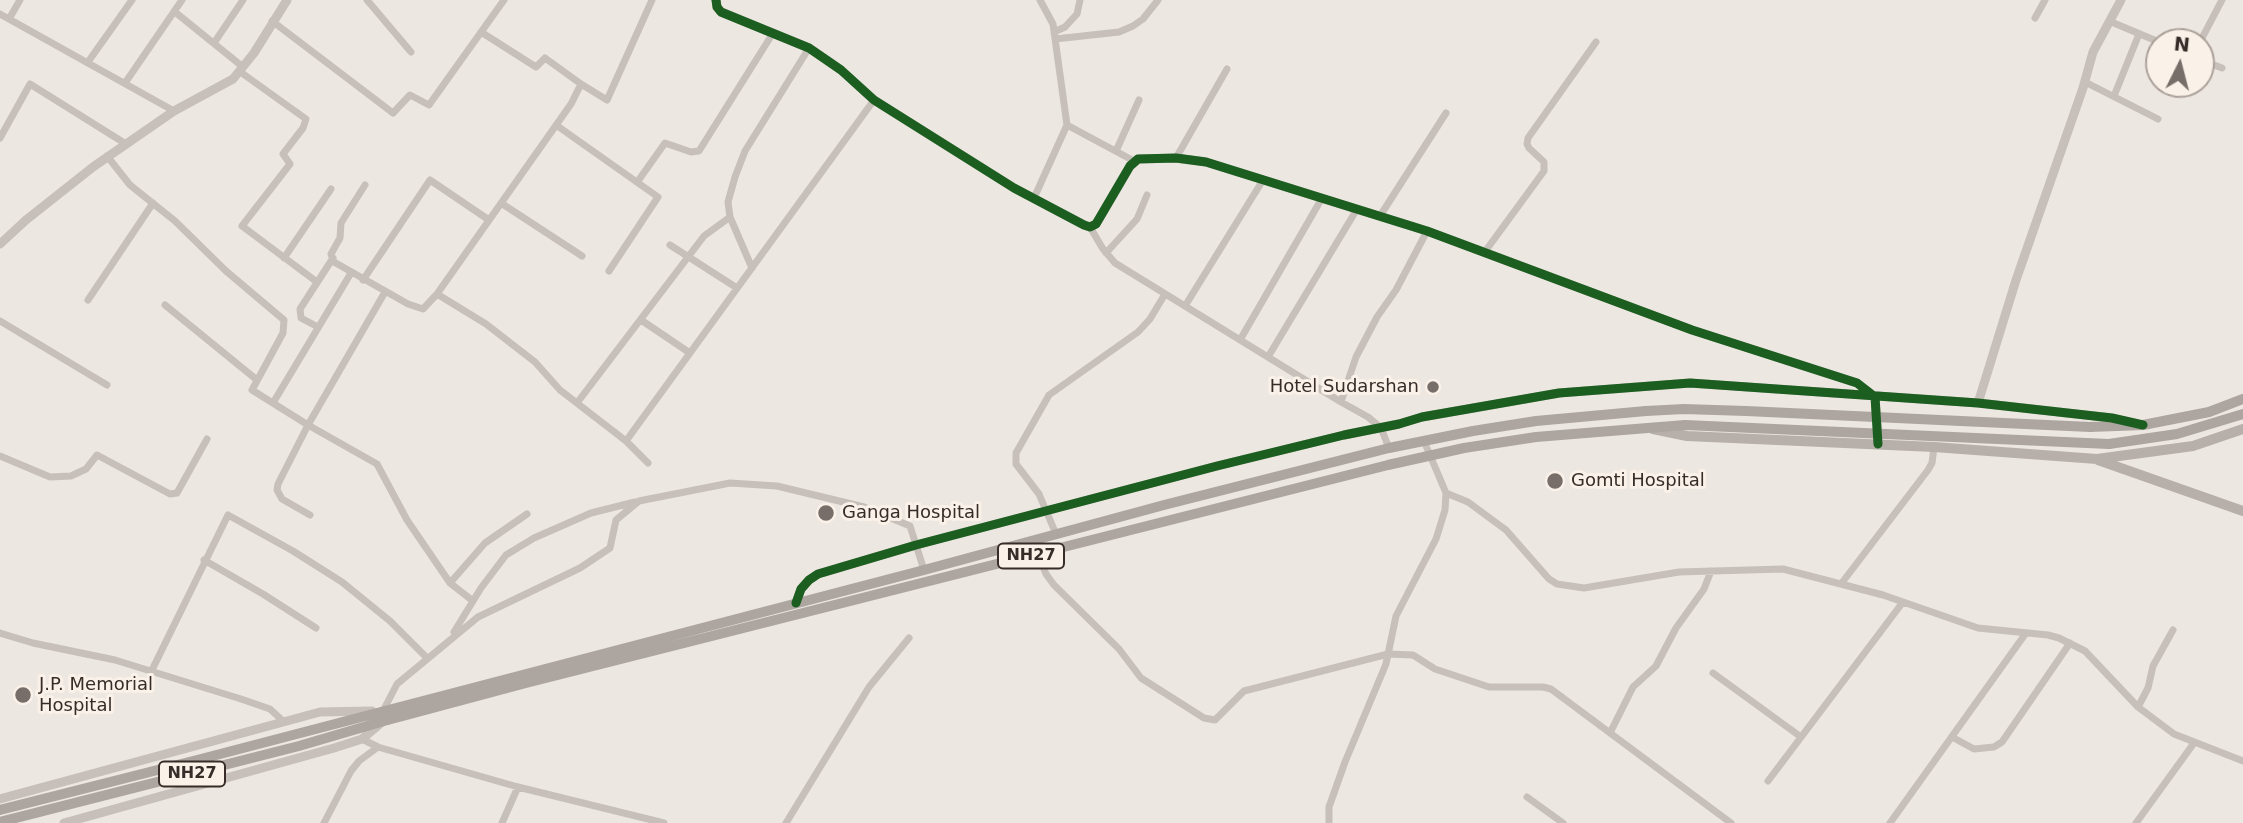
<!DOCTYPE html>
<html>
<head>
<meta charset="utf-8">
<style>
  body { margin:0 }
  #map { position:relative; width:2243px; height:823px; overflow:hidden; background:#ede7e1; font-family:"DejaVu Sans",sans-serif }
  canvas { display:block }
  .north { position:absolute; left:2145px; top:28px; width:70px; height:70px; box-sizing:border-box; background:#faf1e8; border:2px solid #aca29b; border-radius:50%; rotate:6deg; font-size:19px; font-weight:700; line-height:28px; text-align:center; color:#372c28 }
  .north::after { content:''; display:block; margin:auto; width:24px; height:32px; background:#776d69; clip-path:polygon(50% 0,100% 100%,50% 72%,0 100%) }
</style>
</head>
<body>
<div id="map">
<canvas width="2243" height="823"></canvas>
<div class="north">N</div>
</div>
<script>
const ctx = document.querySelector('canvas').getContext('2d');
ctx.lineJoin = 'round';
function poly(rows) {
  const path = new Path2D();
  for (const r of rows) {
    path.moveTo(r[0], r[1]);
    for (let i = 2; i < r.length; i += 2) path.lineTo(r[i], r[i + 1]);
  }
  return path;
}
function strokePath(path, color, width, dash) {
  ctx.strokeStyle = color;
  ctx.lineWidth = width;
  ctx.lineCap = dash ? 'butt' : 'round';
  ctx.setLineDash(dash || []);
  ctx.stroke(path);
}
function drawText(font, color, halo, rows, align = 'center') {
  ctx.font = font + ' "DejaVu Sans",sans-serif';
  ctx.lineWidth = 6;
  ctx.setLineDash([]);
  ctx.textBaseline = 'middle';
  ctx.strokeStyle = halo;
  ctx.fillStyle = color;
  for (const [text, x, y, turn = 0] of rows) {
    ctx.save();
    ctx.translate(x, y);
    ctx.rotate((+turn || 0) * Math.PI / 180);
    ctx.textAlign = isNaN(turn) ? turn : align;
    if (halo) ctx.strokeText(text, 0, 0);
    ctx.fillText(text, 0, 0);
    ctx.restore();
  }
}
strokePath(poly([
  [367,0,411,52],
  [175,12,243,67],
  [0,14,174,111],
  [2035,18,2045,0],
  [9,19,20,0],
  [272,21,393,113,410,95,429,105,504,0],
  [2109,21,2159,42],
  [481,32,536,67,545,58,581,84],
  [1054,32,1065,27,1077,14,1080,0],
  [1055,39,1119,32,1133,26,1143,19,1158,0],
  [2200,42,2222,0],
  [214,43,243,0],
  [2201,60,2222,68],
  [88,62,132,0],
  [239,71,306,119,303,128,283,154,290,164,242,226,317,282],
  [2085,82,2158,119],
  [125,83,182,0],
  [2114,96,2139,34],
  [556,125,658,197,609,271],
  [1067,125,1134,161],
  [0,138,30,84,126,144],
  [1116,151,1139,100],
  [107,156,130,185,175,221,226,271,284,320,283,333,252,390,308,425,377,464,407,520,450,583,473,601],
  [1176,158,1227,69],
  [638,181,665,143,691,152,699,151,773,33],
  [365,185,341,223,340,238,331,254,334,262,408,304,423,309,437,294,486,324,535,362,560,390,626,441,648,463],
  [1034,198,1067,125,1053,24,1040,0],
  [501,203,582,256],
  [1380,216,1446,113],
  [1090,227,1103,249,1115,263,1341,402,1368,417,1381,428,1389,448],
  [670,245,737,288],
  [1106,253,1137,219,1147,195],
  [1484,253,1544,171,1544,162,1529,148,1527,144,1528,138,1596,42],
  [284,258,331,189],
  [752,268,730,217,728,202,735,177,745,151,809,48],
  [363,280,430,180,489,220],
  [437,294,571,104,581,84,607,100,652,0],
  [88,300,153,203],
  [165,305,257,380],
  [1185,306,1263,180],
  [641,320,690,353],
  [0,321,107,385],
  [318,327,301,318,300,309,333,258],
  [1240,340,1322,198],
  [1268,357,1357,209],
  [1341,402,1356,357,1377,317,1396,290,1427,231],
  [273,403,351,273],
  [577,403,704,236,730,217],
  [626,441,874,100],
  [0,456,50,477,71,476,86,469,97,455,170,494,177,493,207,439],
  [1446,493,1468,502,1506,530,1549,579,1557,584,1584,588,1679,572,1783,569,1883,595,1978,628,2048,635,2059,638,2085,651,2138,707,2174,734,2243,761],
  [310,515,282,499,277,490,278,484,308,425,385,292],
  [1056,534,1039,494,1016,464,1016,453,1049,395,1138,332,1150,319,1165,294],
  [1038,554,1046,574,1054,585,1119,649,1141,678,1204,718,1215,720,1244,691,1388,654,1413,655,1435,669,1489,687,1543,687,1551,689,1731,823],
  [204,560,263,594,316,628],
  [450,583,485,543,527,514],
  [1841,584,1928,470,1932,463,1934,447],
  [454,632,481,588,506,555,534,538,591,513,635,502],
  [0,633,33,643,115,660,241,699,270,709,283,721],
  [151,672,228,515,293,551,342,582,390,621,427,658],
  [1713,673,1801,737],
  [2138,707,2148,688,2153,666,2173,630],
  [383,711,397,684,478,617,580,568,610,548,616,520,639,501,730,483,777,486,864,507,910,526,924,570],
  [1610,733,1633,687,1656,666,1676,628,1704,589,1711,571],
  [1952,737,1974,749,1994,747,2002,742,2070,643],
  [362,739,378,747,518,787,664,823],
  [1768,781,1903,602],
  [1527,797,1563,823],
  [324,823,351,771,359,761,378,747],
  [502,823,518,787],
  [786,823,869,687,909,638],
  [1329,823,1329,807,1345,762,1386,664,1396,616,1436,539,1445,510,1446,493,1424,441],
  [1890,823,2026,633],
  [2136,823,2194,743]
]), '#c6bfba', 7);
strokePath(poly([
  [716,0,717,7,721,12,809,48,841,70,874,100,1014,188,1084,225,1090,227,1096,224,1130,166,1138,159,1176,158,1206,162,1427,231,1692,330,1857,383,1875,397,1878,439],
  [0,244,26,220,93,167,174,111,233,79,254,53,287,0],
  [1978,403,2016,280,2083,88,2093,52,2121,0],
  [796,603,801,589,809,580,818,574,916,545,1217,466,1344,435,1399,424,1422,417,1559,393,1690,383,1978,403,2112,418,2132,423],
  [0,799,320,712,372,711],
  [64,823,334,748,362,739,382,722]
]), '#c6bfba', 9);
strokePath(poly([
  [1653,429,1687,436,1934,447,2097,459,2193,446,2243,429],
  [2098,460,2243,511]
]), '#b7afaa', 10);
strokePath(poly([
  [2090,427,2143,425,2209,412,2243,399],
  [2109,444,2177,434,2243,414],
  [0,810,201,759,924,570,1164,505,1389,448,1473,431,1536,421,1646,411],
  [0,822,299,746,384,721,526,683,1388,465,1464,448,1536,437,1685,425]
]), '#aca5a0', 10);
strokePath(poly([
  [1646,411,1684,409,1746,411,2090,427],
  [1685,425,2109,444]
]), '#aca5a0', 10);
strokePath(poly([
  [716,0,717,7,721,12,809,48,841,70,874,100,1014,188,1084,225,1090,227,1096,224,1130,166,1138,159,1176,158,1206,162,1427,231,1692,330,1857,383,1875,397,1878,444],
  [796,603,801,589,809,580,818,574,916,545,1217,466,1344,435,1399,424,1422,417,1559,393,1690,383,1978,403,2112,418,2143,425]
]), '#1b5e20', 9);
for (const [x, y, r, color] of [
  [1433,387,7,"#776d69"],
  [1555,481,9,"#776d69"],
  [826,513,9,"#776d69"],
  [23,695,9,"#776d69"]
]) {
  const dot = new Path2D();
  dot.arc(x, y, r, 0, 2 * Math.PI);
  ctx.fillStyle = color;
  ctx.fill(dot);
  strokePath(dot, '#faf1e8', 2.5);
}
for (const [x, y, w] of [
  [1031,556,66],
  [192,774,66]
]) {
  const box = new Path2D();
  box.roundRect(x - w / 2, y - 12.5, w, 25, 5);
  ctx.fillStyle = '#faf1e8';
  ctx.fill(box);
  strokePath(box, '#372c28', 2);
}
drawText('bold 16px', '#372c28', null, [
  ["NH27",1031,556],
  ["NH27",192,774]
]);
drawText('18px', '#372c28', '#faf1e8', [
  ["Hotel Sudarshan",1419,387,"right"],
  ["Gomti Hospital",1571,481],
  ["Ganga Hospital",842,513],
  ["J.P. Memorial",39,685],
  ["Hospital",39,706]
], 'left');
</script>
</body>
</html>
